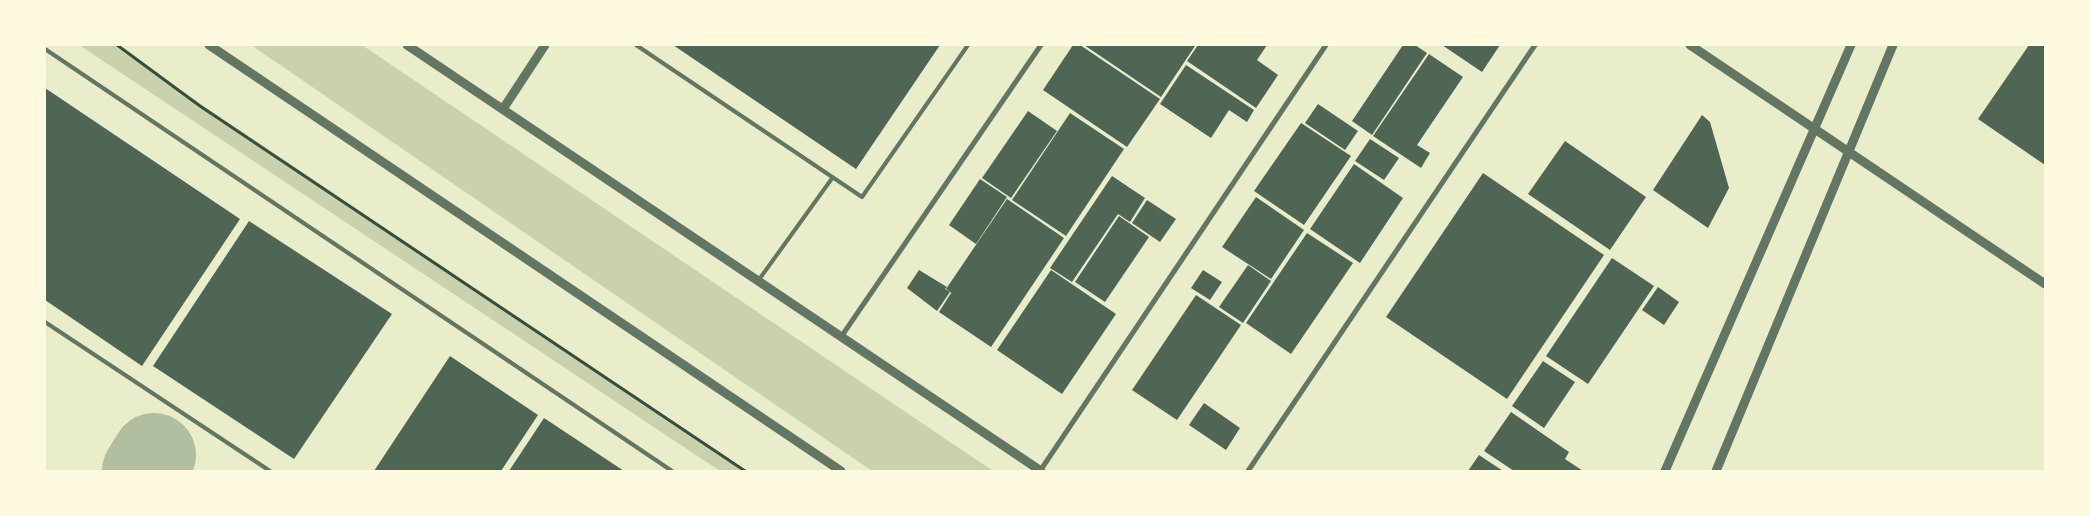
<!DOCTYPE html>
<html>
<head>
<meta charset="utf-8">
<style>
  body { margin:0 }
  #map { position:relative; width:2090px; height:516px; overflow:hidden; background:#e9edc9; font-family:"Sofia Sans Condensed",sans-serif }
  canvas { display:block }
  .frame { position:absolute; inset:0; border:46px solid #fefae0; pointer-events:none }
</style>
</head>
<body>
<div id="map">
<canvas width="2090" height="516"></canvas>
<div class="frame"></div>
</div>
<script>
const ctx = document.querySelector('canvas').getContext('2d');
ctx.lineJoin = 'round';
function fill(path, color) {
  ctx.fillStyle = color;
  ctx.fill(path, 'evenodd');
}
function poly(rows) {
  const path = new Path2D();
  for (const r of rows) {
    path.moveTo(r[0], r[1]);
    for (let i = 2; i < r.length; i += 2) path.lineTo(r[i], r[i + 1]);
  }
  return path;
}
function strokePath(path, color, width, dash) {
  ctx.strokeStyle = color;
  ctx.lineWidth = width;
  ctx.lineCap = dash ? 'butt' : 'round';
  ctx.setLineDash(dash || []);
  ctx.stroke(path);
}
fill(poly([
  [79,45,113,45,747,471,720,471],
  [251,45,362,45,993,471,872,471]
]), '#cad2ad');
strokePath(poly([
  [144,471,154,455]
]), '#b2bea0', 84);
fill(poly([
  [673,45,940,45,856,169],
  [1073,45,1080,45,1160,99,1127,147,1043,90],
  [1084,45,1193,45,1195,46,1161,97],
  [1198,45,1267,45,1257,60,1278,75,1256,108,1187,61],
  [1403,45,1415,45,1427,53,1372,135,1352,121],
  [1442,45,1500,45,1482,72],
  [2029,45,2045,45,2045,165,1978,119],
  [1429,54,1463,77,1417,145,1430,153,1421,168,1373,136],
  [1186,65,1254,110,1247,122,1229,110,1211,138,1160,104],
  [45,88,240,219,142,366,45,300],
  [1318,104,1358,131,1345,150,1305,123],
  [1028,111,1057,131,1011,198,982,178],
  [1070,113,1124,149,1066,236,1012,200],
  [1702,115,1710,122,1729,188,1708,228,1653,190],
  [1301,123,1351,156,1304,225,1254,191],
  [1370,139,1399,158,1384,180,1355,161],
  [1565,141,1646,197,1610,250,1528,194],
  [1354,164,1403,198,1360,263,1310,229],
  [1483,173,1604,255,1507,399,1386,317],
  [1112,176,1145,198,1130,222,1118,214,1072,282,1050,268],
  [980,179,1007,197,976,244,949,225],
  [1256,197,1304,230,1271,279,1222,247],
  [1007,199,1064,238,991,347,939,312,951,293,953,294,946,289],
  [1147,200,1176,219,1160,242,1132,223],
  [1119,216,1149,237,1105,302,1075,282],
  [249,221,392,314,294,459,153,366],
  [1307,233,1353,263,1291,354,1246,323],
  [1612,258,1654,286,1588,384,1546,356],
  [1248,265,1271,281,1243,323,1219,307],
  [919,270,947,287,945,289,950,292,937,311,907,288],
  [1051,270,1116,314,1062,394,997,350],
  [1203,270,1222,282,1210,300,1191,288],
  [1658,287,1679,302,1664,325,1642,310],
  [1196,295,1241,325,1177,420,1132,390],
  [450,356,538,415,501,471,374,471],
  [1543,361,1575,382,1544,428,1512,406],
  [1204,403,1240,428,1226,450,1189,425],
  [1511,412,1569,452,1565,459,1583,471,1514,471,1484,451],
  [544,418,624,471,509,471],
  [1479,455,1503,471,1468,471]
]), '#4f6655');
strokePath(poly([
  [117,45,200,106,745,471]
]), '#344e41', 3);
strokePath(poly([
  [636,45,862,197,968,45],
  [45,49,672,471],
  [758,281,833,177],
  [45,322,270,471]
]), '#617663', 4);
strokePath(poly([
  [841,337,1041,45],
  [1040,471,1326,45],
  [1248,471,1535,45]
]), '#617663', 5);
strokePath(poly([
  [209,45,841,471],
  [407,45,1041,471],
  [1690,45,2045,284],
  [503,109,545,45],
  [1665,471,1851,45],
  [1716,471,1893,45]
]), '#617663', 9);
</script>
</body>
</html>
